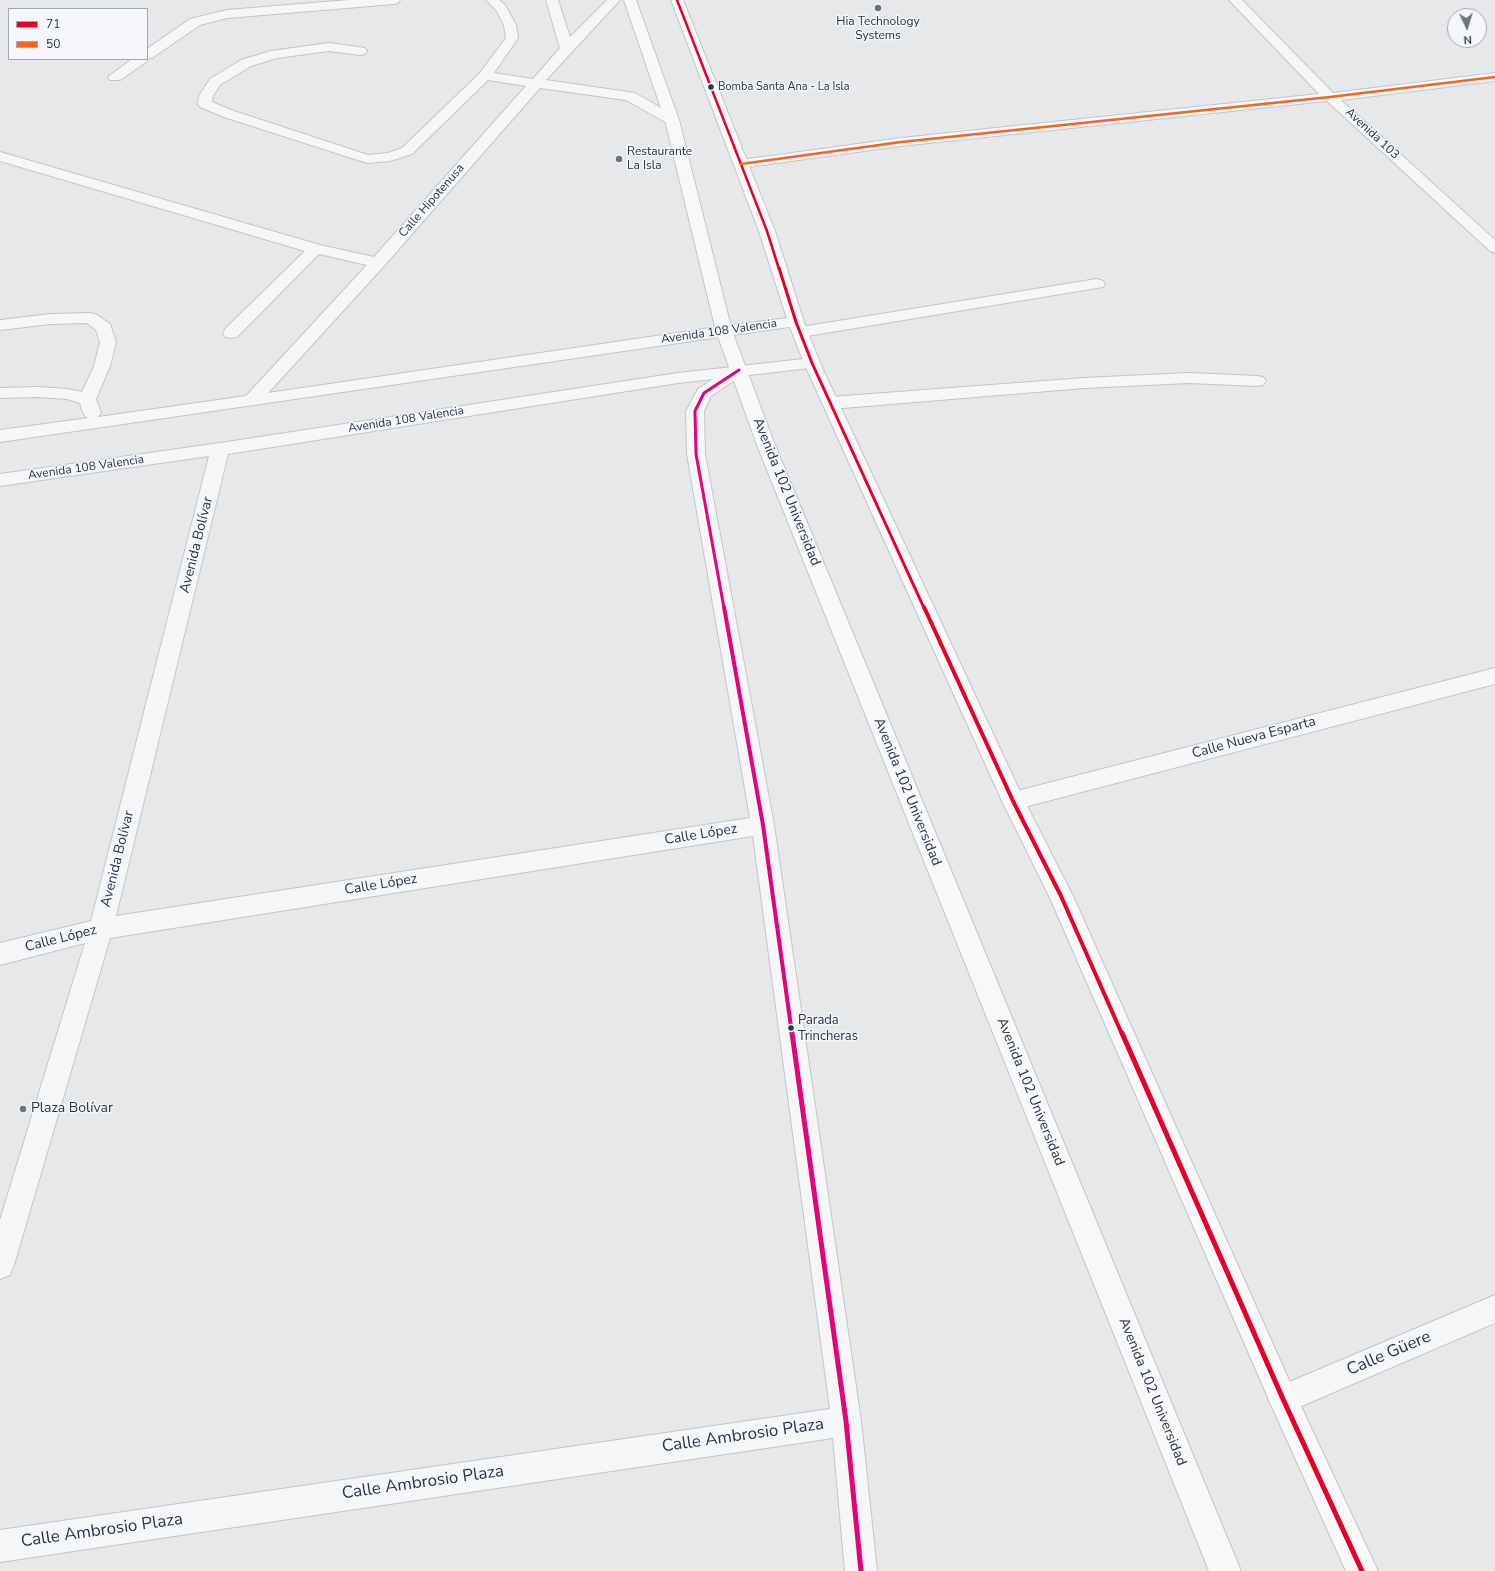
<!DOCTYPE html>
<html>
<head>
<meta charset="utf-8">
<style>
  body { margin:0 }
  #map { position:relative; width:1495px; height:1571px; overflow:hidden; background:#e6e8ea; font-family:"Nunito Sans",sans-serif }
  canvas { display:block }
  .legend { position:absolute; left:8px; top:8px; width:140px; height:52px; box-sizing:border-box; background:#f4f6f9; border:1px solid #a4a8b1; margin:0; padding:5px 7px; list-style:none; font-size:12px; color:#2b3445 }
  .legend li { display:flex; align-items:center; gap:8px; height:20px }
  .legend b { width:20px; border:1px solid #a4a8b1 }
  .north { position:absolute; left:1447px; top:8px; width:40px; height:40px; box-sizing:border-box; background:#f4f6f9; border:1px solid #a4a8b1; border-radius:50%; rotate:176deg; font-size:11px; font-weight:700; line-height:16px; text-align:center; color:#2b3445 }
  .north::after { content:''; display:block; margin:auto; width:14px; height:18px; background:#6c737f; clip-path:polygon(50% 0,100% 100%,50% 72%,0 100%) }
</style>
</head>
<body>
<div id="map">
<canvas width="1495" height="1571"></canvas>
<ul class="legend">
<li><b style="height:5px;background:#e4002b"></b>71</li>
<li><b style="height:5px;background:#f26522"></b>50</li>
</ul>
<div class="north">N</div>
</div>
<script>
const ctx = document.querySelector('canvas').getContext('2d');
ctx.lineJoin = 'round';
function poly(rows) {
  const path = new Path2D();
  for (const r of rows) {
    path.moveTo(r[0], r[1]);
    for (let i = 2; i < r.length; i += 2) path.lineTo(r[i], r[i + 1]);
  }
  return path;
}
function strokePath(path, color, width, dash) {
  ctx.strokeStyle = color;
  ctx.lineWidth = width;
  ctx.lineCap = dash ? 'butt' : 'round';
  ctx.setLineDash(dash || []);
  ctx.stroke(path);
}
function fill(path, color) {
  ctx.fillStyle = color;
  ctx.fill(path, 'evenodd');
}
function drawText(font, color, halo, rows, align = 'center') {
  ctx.font = font + ' "Nunito Sans",sans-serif';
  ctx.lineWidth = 3;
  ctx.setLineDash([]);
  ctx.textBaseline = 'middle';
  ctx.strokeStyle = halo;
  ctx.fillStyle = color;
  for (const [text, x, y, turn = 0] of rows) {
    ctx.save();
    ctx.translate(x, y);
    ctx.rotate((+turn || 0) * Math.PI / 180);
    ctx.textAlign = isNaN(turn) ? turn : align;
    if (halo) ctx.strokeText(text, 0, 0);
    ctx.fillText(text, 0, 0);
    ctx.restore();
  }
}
const minor = poly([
  [349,0,400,0,398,3,394,4,227,18,200,25,152,58,147,59,146,62,120,80,110,80,108,77,132,59,147,59,147,49,190,19,227,10,349,0],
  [486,0,499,0,505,5,516,25,518,38,494,73,533,79,560,48,546,0,558,0,570,37,607,0,620,0,546,80,635,93,677,117,679,120,677,123,672,124,667,123,626,100,540,88,384,266,268,393,724,326,796,317,802,319,804,322,802,325,0,442,0,430,89,418,86,417,83,413,80,403,67,399,38,397,0,398,0,388,38,387,67,389,82,392,94,366,100,342,96,330,87,323,51,324,0,330,0,320,51,314,91,313,97,315,110,324,116,342,110,366,96,399,101,413,98,417,246,396,367,265,319,254,237,337,231,338,225,337,223,333,225,329,305,251,0,161,0,152,320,245,374,257,526,86,488,80,412,154,390,161,367,163,224,117,200,107,198,104,199,96,210,79,241,60,271,51,329,43,365,48,367,51,365,54,360,55,329,51,277,58,251,66,220,85,213,96,212,102,234,111,368,155,388,153,402,148,480,73,506,38,504,25,496,10,486,0],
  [1229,0,1242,0,1333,93,1495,73,1495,81,1341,100,1495,240,1495,253,1490,251,1327,101,901,146,741,168,736,167,734,164,736,161,741,160,901,138,1319,94,1229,0],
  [1097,279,1103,281,1105,284,1103,287,801,337,795,336,793,332,795,328,801,327,1097,279],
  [812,358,818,359,820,363,818,367,741,376,711,396,704,411,705,454,774,825,861,1421,877,1571,845,1571,833,1438,0,1562,0,1530,830,1409,753,836,110,938,14,1265,10,1275,0,1279,0,1220,85,943,0,965,0,943,91,921,209,456,0,486,0,474,220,443,678,373,812,358],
  [713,379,698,389,686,411,687,454,750,818,116,916,228,454,678,383,713,379],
  [1189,373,1257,376,1263,377,1266,381,1263,385,1257,386,1189,383,1084,388,831,409,825,407,822,403,825,399,831,397,1084,378,1189,373],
  [1495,668,1495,684,1013,810,1005,807,1002,801,1005,795,1013,792,1495,668],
  [1495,1295,1495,1323,1283,1414,1273,1409,1268,1399,1273,1389,1495,1295]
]);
const major = poly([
  [624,0,636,0,679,120,732,331,775,445,1241,1571,1209,1571,757,445,716,331,665,120,624,0],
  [671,0,683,0,775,231,804,322,820,363,1024,800,1073,896,1293,1389,1378,1571,1346,1571,1273,1409,1050,898,1002,801,804,363,788,322,759,231,671,0]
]);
strokePath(minor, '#c4c6c8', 2);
strokePath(major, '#c2c5c8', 2);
fill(minor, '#f5f6f7');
fill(major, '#f8f8f8');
strokePath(poly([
  [677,0,767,231,779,269]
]), '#e4002b', 2.5);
strokePath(poly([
  [779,268,796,322,812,363,924,608]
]), '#e4002b', 3);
strokePath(poly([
  [924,607,1013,801,1061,896,1122,1034]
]), '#e4002b', 4);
strokePath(poly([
  [1122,1033,1283,1399,1362,1571]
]), '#e4002b', 5);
strokePath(poly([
  [741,164,901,142,1330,97,1495,77]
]), '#f26522', 2.5);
strokePath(poly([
  [724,608,696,454,695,411,704,393,739,370]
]), '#e5007d', 3);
strokePath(poly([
  [724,607,763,825,792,1034]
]), '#e5007d', 4);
strokePath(poly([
  [792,1033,846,1421,861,1571]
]), '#e5007d', 5);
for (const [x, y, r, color] of [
  [878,8,4,"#6c737f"],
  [711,87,3.5,"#2b3445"],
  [619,159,4,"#6c737f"],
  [791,1028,3.5,"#2b3445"],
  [23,1109,4,"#6c737f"]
]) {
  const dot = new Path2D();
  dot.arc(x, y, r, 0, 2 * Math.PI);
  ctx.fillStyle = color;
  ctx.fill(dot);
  strokePath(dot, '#f4f6f9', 1.5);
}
drawText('11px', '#2b3445', '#f4f6f9', [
  ["Bomba Santa Ana - La Isla",718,87]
], 'left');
drawText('12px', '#2b3445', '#f4f6f9', [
  ["Hia Technology",878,22],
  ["Systems",878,36],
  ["Restaurante",627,152,"left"],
  ["La Isla",627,166,"left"]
]);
drawText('12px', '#2b3445', '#f4f6f9', [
  ["Avenida 103",1372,134,43],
  ["Calle Hipotenusa",432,201,-49],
  ["Avenida 108 Valencia",719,332,-8],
  ["Avenida 108 Valencia",406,420,-9],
  ["Avenida 108 Valencia",86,468,-8]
]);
drawText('13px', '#2b3445', '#f4f6f9', [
  ["Parada",798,1021],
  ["Trincheras",798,1037]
], 'left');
drawText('14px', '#2b3445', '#f4f6f9', [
  ["Avenida 102 Universidad",786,492,68],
  ["Avenida Bolívar",197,545,-76],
  ["Calle Nueva Esparta",1254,738,-15],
  ["Avenida 102 Universidad",907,792,68],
  ["Calle López",701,835,-9],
  ["Avenida Bolívar",118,859,-76],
  ["Calle López",381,885,-9],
  ["Calle López",61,939,-14],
  ["Avenida 102 Universidad",1030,1092,68],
  ["Avenida 102 Universidad",1152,1392,68]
]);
drawText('14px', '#2b3445', '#f4f6f9', [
  ["Plaza Bolívar",31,1109]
], 'left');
drawText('17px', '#2b3445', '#f4f6f9', [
  ["Calle Güere",1389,1354,-23],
  ["Calle Ambrosio Plaza",743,1436,-8],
  ["Calle Ambrosio Plaza",423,1483,-8],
  ["Calle Ambrosio Plaza",102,1531,-8]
]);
</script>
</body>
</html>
